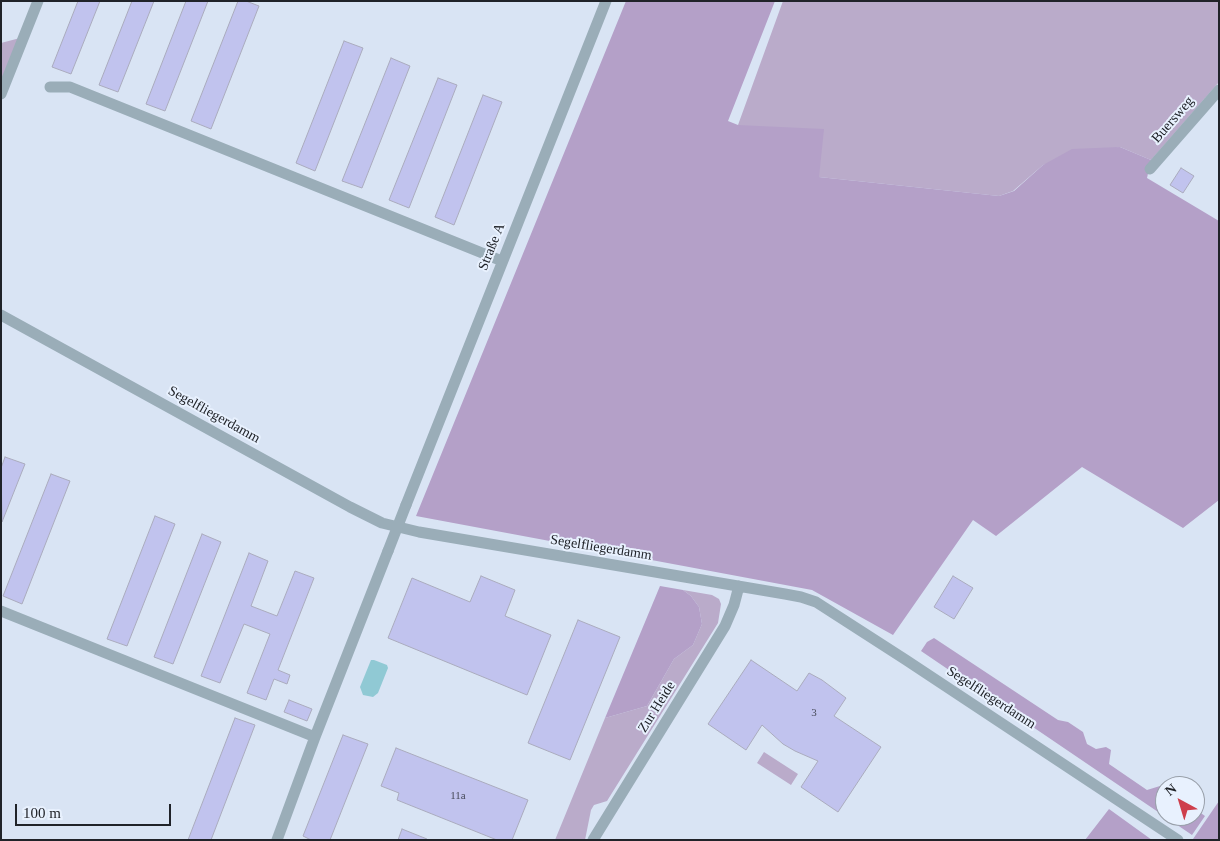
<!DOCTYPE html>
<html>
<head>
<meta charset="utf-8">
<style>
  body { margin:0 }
  #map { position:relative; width:1220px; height:841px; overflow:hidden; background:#d9e4f4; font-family:"Times New Roman",serif }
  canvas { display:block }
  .frame { position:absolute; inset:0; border:2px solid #202329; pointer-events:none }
  .north { position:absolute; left:1155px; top:776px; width:50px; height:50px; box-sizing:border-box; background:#e8f1fe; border:1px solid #989fa9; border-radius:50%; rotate:321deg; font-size:14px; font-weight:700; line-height:20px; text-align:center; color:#202329 }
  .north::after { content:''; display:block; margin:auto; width:18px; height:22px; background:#ce3e4c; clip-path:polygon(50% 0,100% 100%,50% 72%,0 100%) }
  .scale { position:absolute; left:15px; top:804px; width:156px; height:22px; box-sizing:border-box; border:2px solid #202329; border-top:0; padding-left:6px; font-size:15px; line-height:18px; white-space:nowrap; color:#202329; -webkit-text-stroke:4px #e8f1fe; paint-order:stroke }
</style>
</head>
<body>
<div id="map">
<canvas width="1220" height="841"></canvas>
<div class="frame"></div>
<div class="north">N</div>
<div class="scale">100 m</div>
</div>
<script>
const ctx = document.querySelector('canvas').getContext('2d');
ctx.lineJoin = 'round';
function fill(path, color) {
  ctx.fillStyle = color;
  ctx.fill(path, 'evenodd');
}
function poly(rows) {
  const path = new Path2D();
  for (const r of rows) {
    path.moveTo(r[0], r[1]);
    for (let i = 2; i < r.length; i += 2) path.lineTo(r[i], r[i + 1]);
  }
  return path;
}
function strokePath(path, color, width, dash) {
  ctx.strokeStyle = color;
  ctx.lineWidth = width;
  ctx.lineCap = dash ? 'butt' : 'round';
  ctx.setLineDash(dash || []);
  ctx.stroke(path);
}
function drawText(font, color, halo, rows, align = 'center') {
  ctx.font = font + ' "Times New Roman",serif';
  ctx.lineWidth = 4;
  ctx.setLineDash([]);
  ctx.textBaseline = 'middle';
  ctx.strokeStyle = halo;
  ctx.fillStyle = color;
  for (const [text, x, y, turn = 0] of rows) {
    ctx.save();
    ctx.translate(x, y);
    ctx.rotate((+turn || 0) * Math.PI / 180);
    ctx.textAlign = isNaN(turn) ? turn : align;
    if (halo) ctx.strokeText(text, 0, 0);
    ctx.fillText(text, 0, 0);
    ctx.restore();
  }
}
fill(poly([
  [783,1,1219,1,1219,82,1151,160,1120,147,1043,165,1013,191,999,196,819,177,738,125],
  [20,38,1,83,1,43],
  [683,590,712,595,719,599,721,604,718,623,607,801,594,805,591,810,585,840,555,840,605,718,647,706,674,659,693,645,702,624,699,607,691,596],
  [764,752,798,774,791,785,757,763]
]), '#baabca');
fill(poly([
  [626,1,775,1,728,121,738,125,824,129,819,177,999,196,1014,191,1043,165,1072,149,1120,147,1151,160,1147,178,1219,221,1219,500,1183,528,1082,467,996,536,973,520,893,635,812,590,416,516],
  [660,586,683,590,691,596,699,607,702,624,693,645,674,659,647,706,605,718],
  [934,638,1058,720,1068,722,1083,732,1087,744,1096,749,1106,747,1111,750,1109,764,1147,790,1160,786,1165,789,1165,816,1195,816,1195,809,1205,816,1192,835,921,651,927,642],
  [1219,801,1219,840,1192,840,1193,839],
  [1109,809,1152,840,1085,840]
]), '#b4a0c8');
fill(poly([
  [371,660,374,660,387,665,388,668,378,693,373,697,363,695,360,687]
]), '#90c9d4');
const building = poly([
  [78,1,100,1,71,74,52,67,78,1],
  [132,1,154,1,118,92,99,85,132,1],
  [186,1,208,1,165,111,146,104,186,1],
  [238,1,246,1,259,6,211,129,191,121,238,1],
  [344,41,363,48,315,171,296,163,344,41],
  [391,58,410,66,362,188,342,181,391,58],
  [438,78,457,85,409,208,389,200,438,78],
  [483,95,502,102,454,225,435,217,483,95],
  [1181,168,1194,176,1183,193,1170,185,1181,168],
  [5,457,25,464,2,522,1,468,5,457],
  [51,474,70,481,22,604,3,596,51,474],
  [155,516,175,524,127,646,107,639,155,516],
  [202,534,221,542,173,664,154,657,202,534],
  [249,553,268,561,251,606,277,616,295,571,314,578,278,670,290,675,287,684,274,679,266,700,247,693,270,634,244,624,220,683,201,676,249,553],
  [481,576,515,590,505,616,551,635,527,695,388,638,412,578,470,602,481,576],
  [953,576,973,588,954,619,934,607,953,576],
  [578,620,620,637,570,760,528,743,578,620],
  [751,660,797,691,809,673,822,680,846,698,834,716,881,747,838,812,801,787,818,761,795,751,783,744,762,725,746,750,708,724,751,660],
  [289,700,312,709,307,721,284,712,289,700],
  [235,718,255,725,211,840,188,840,235,718],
  [343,735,368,744,330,840,311,840,303,836,343,735],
  [396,748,528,800,512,840,497,840,397,800,399,793,381,786,396,748],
  [402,829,427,839,427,840,398,840,402,829]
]);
fill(building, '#c1c3ee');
strokePath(building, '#aaabbd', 1);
strokePath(poly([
  [50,87,70,87,502,261],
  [1,94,38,1],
  [1150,169,1219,90],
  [1,315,350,507,382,523,419,532,785,594,801,597,816,602,906,660,1178,840],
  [406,505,606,1],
  [1,611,315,737],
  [277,840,315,737,388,551],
  [593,840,725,626,734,605,739,586]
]), '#9aadb8', 11);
strokePath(poly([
  [388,551,406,505]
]), '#9aadb8', 11);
drawText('11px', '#484b5a', null, [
  ["3",814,713],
  ["11a",458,796]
]);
drawText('14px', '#202329', '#e8f1fe', [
  ["Buersweg",1173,120,-49],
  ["Straße A",492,247,-68],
  ["Segelfliegerdamm",214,415,29],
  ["Segelfliegerdamm",601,548,9],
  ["Segelfliegerdamm",991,698,33],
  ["Zur Heide",657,707,-58]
]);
</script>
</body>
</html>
